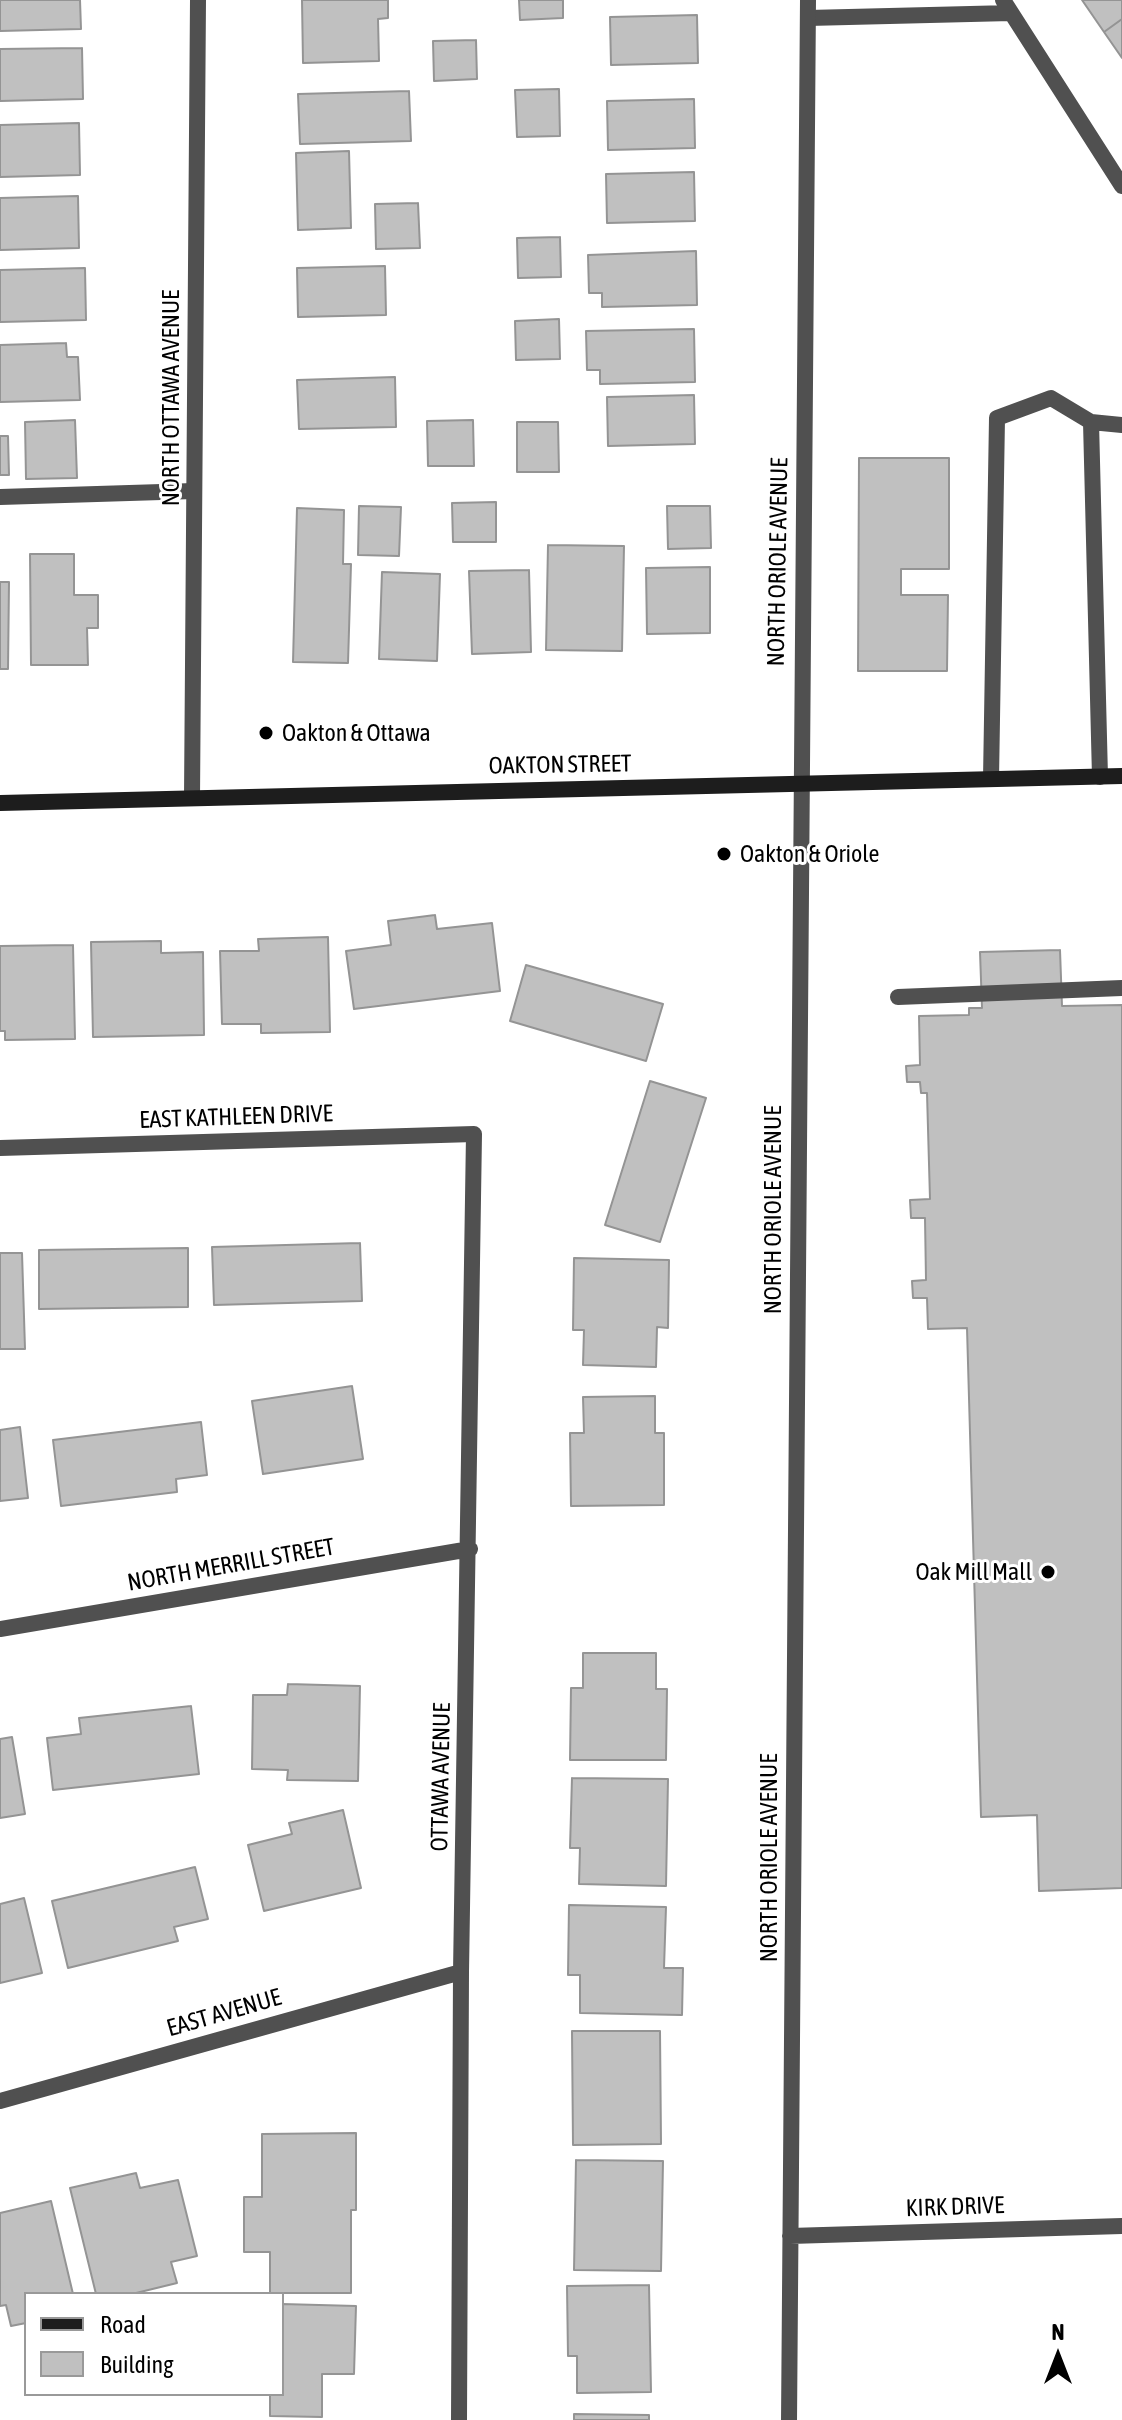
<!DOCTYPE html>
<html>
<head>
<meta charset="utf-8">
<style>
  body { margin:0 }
  #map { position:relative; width:1122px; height:2420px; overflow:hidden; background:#fff; font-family:"Asap Condensed",sans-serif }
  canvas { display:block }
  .legend { position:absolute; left:24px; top:2292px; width:260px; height:104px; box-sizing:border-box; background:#fff; border:2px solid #999; margin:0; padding:10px 14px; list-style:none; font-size:24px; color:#000 }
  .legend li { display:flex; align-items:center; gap:16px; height:40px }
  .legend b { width:40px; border:2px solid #999 }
  .north { position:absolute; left:1018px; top:2316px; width:80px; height:80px; -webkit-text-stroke:6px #fff; paint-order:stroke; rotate:0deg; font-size:22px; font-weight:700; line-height:32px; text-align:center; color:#000 }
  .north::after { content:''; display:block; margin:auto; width:28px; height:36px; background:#000; clip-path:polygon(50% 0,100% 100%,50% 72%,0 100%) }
</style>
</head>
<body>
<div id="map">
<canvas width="1122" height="2420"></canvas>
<ul class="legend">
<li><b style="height:10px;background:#1d1d1d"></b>Road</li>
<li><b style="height:22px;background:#c0c0c0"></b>Building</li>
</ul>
<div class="north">N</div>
</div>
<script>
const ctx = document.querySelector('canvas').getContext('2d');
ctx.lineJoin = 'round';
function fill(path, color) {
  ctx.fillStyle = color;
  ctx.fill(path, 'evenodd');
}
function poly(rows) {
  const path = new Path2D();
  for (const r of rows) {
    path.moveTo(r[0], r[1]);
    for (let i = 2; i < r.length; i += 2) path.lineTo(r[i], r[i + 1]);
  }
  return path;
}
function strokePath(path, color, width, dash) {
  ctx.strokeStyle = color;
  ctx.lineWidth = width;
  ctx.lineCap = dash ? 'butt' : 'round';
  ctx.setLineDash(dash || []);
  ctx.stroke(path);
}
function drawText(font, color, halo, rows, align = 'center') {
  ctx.font = font + ' "Asap Condensed",sans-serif';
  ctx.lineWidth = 6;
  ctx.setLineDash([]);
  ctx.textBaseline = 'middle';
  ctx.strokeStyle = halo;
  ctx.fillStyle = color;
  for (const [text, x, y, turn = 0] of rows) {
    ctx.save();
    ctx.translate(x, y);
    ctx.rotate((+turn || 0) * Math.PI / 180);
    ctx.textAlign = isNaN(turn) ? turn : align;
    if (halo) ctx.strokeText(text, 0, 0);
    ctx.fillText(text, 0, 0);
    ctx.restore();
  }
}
const building = poly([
  [0,0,80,0,81,29,0,31,0,0],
  [302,0,388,0,388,18,378,19,379,61,303,63,302,0],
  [519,0,563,0,563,18,520,20,519,0],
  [1082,0,1122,0,1122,19,1104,32,1082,0],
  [697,15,698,63,611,65,610,17,697,15],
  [1122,19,1122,58,1104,32,1122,19],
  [476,40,477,79,434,81,433,41,476,40],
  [82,48,83,99,0,101,0,49,82,48],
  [559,89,560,136,517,137,515,90,559,89],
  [409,91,411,141,300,144,298,94,409,91],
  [694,99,695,148,608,150,607,101,694,99],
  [79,123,80,175,0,177,0,125,79,123],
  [349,151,351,228,298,230,296,153,349,151],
  [694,172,695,221,607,223,606,174,694,172],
  [78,196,79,248,0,250,0,198,78,196],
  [418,203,420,248,376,249,375,204,418,203],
  [560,237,561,277,518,278,517,238,560,237],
  [696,251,697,305,602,307,602,293,589,293,588,255,696,251],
  [385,266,386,315,298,317,297,268,385,266],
  [85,268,86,320,0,322,0,270,85,268],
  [559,319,560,359,516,360,515,321,559,319],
  [694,329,695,382,600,384,600,370,587,370,586,331,694,329],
  [66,343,67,357,78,357,80,400,0,402,0,345,66,343],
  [395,377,396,427,299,429,297,380,395,377],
  [694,395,695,444,608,446,607,397,694,395],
  [75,420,77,478,26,479,25,422,75,420],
  [473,420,474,466,428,466,427,421,473,420],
  [517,422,558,422,559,472,517,472,517,422],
  [0,436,8,436,9,475,0,475,0,436],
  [859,458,949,458,949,569,901,569,901,595,948,595,947,671,858,671,859,458],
  [496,502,496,542,453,542,452,503,496,502],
  [359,506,401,507,399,556,358,555,359,506],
  [667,506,710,506,711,548,668,549,667,506],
  [297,508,344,510,343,564,351,564,348,663,293,662,297,508],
  [548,545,624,546,622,651,546,650,548,545],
  [30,554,74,554,74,595,98,595,98,628,87,628,88,665,31,665,30,554],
  [710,567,710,633,647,634,646,568,710,567],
  [529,570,531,652,472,654,469,571,529,570],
  [382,572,440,574,437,661,379,659,382,572],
  [0,582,9,582,8,669,0,669,0,582],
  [435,915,437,929,492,923,500,991,354,1009,346,951,391,945,388,921,435,915],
  [328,937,330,1032,261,1033,261,1024,222,1024,220,951,259,951,258,939,328,937],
  [161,941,161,953,203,952,204,1035,93,1037,91,942,161,941],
  [73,945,75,1039,5,1040,5,1031,0,1031,0,946,73,945],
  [1060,950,1062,1006,1122,1005,1122,1888,1039,1891,1037,1815,981,1817,967,1328,928,1329,927,1298,913,1298,912,1281,926,1280,925,1218,911,1218,910,1200,930,1199,927,1093,921,1093,920,1082,907,1082,906,1066,920,1065,919,1016,969,1015,969,1008,982,1008,980,952,1060,950],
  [526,965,663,1004,646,1061,510,1021,526,965],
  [650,1081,706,1098,660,1242,605,1225,650,1081],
  [360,1243,362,1301,214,1305,212,1247,360,1243],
  [188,1248,188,1307,39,1309,39,1250,188,1248],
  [0,1253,22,1253,25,1349,0,1349,0,1253],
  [574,1258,669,1260,668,1328,657,1327,656,1367,583,1365,584,1330,573,1330,574,1258],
  [352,1386,363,1459,263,1474,252,1401,352,1386],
  [655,1396,655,1433,664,1433,664,1505,571,1506,570,1433,584,1433,583,1397,655,1396],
  [201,1422,207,1475,176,1479,177,1492,61,1506,53,1440,201,1422],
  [20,1427,28,1498,0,1501,0,1430,20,1427],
  [583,1653,656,1653,656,1689,667,1689,666,1760,570,1760,571,1688,583,1688,583,1653],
  [288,1684,360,1686,358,1781,287,1780,288,1770,252,1769,253,1695,287,1695,288,1684],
  [191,1706,199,1774,53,1790,47,1738,81,1734,79,1718,191,1706],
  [12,1737,25,1814,0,1818,0,1739,12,1737],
  [572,1778,668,1779,666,1886,579,1884,580,1848,570,1848,572,1778],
  [343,1810,361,1888,264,1911,248,1845,292,1834,289,1823,343,1810],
  [195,1867,208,1919,174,1927,178,1941,68,1968,52,1901,195,1867],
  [24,1898,42,1973,0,1983,0,1904,24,1898],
  [569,1905,666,1907,664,1968,683,1968,682,2015,580,2013,580,1975,568,1975,569,1905],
  [572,2031,660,2031,661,2144,573,2145,572,2031],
  [356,2133,356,2210,351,2210,351,2293,270,2293,270,2252,244,2252,244,2197,262,2197,262,2134,356,2133],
  [576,2160,663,2161,661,2271,574,2270,576,2160],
  [136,2173,140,2188,178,2180,197,2256,171,2262,177,2283,132,2294,96,2294,70,2188,136,2173],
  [51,2201,73,2294,26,2294,26,2323,11,2326,6,2305,0,2306,0,2213,51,2201],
  [649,2285,651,2392,577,2393,577,2356,568,2356,567,2286,649,2285],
  [282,2304,356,2306,354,2374,322,2374,322,2417,270,2416,270,2394,282,2394,282,2304],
  [574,2414,649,2415,649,2420,574,2420,574,2414]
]);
fill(building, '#c0c0c0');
strokePath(building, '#949494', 2);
strokePath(poly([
  [1003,0,1122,186],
  [808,18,1011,13],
  [1091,422,1100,777],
  [0,497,194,491],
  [991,779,997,418,1051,398,1091,422,1122,425],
  [898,997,1122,988]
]), '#505050', 16);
strokePath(poly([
  [192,797,198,0],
  [0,1148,474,1134,461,1972,459,2420],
  [0,1629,470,1549],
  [0,2101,461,1972],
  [790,2236,1122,2226],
  [789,2420,808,0]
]), '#505050', 16);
strokePath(poly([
  [0,803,1122,776]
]), '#1d1d1d', 16);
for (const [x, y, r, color] of [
  [266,733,8,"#000"],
  [724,854,8,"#000"],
  [1048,1572,8,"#000"]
]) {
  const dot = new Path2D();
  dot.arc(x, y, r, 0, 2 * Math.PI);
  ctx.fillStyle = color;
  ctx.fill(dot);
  strokePath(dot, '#fff', 3);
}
drawText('24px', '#000', '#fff', [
  ["NORTH OTTAWA AVENUE",171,398,-90],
  ["NORTH ORIOLE AVENUE",778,562,-89],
  ["OAKTON STREET",560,765,-1],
  ["EAST KATHLEEN DRIVE",236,1117,-2],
  ["NORTH ORIOLE AVENUE",773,1210,-90],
  ["NORTH MERRILL STREET",231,1565,-10],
  ["OTTAWA AVENUE",441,1777,-89],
  ["NORTH ORIOLE AVENUE",769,1858,-90],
  ["EAST AVENUE",224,2013,-16],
  ["KIRK DRIVE",955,2207,-2]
]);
drawText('24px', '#000', '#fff', [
  ["Oakton & Ottawa",282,733],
  ["Oakton & Oriole",740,854],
  ["Oak Mill Mall",1032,1572,"right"]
], 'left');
</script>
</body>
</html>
